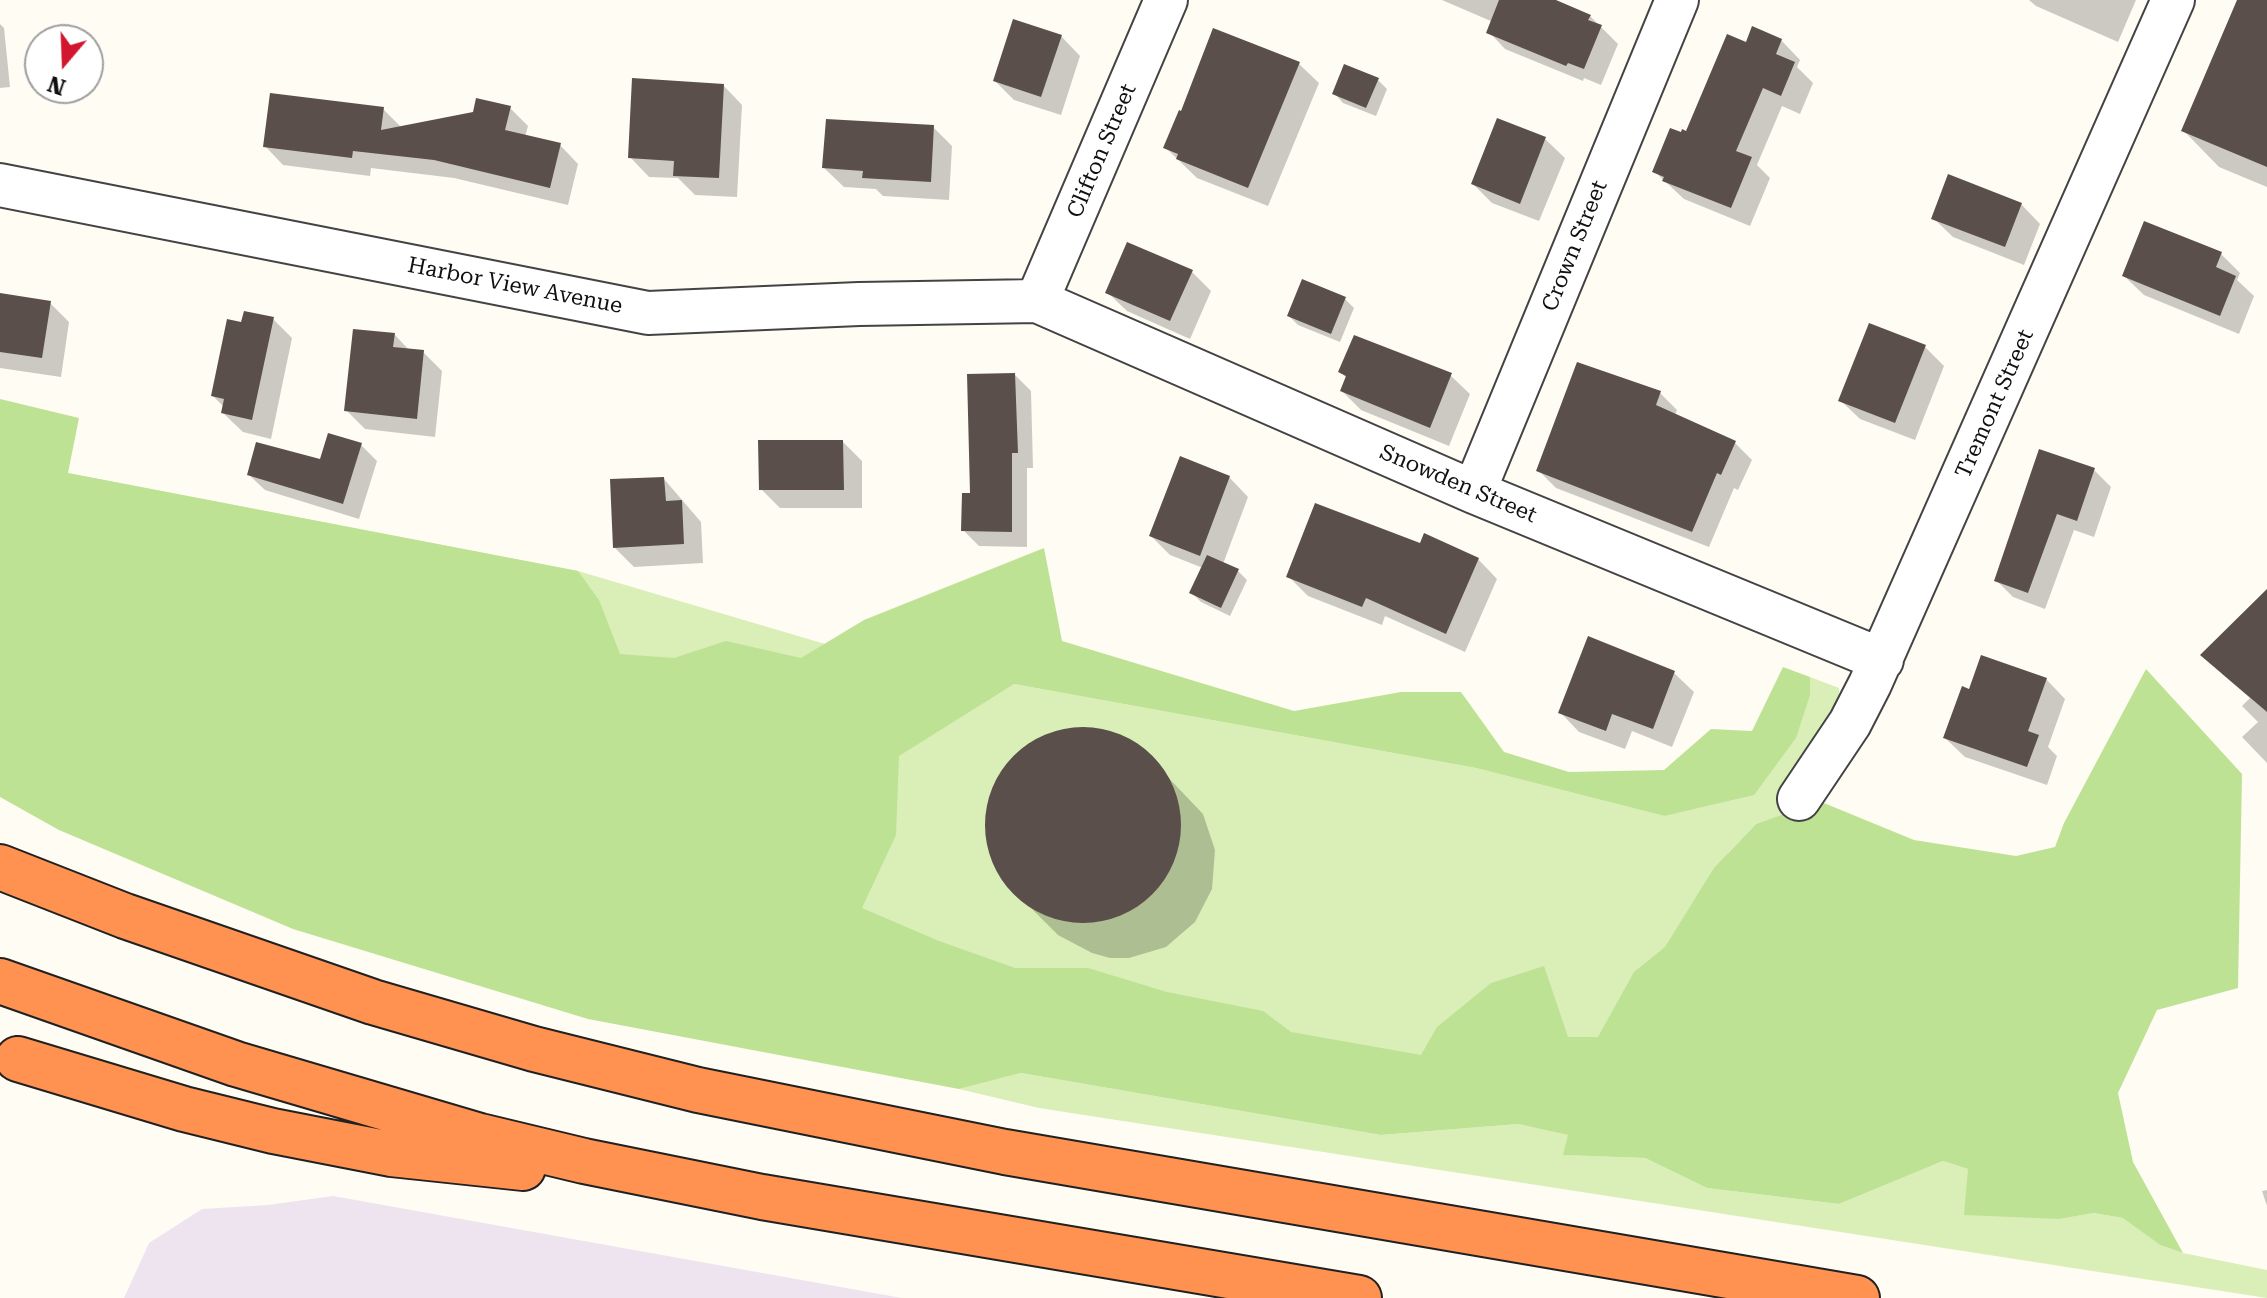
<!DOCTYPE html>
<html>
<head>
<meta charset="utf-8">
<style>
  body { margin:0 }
  #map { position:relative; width:2267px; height:1298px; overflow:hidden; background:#fffcf3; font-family:"Roboto Serif",serif }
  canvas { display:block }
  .north { position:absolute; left:24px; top:24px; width:80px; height:80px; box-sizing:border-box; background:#fff; border:2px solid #9f9f9f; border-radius:50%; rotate:199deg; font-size:22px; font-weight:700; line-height:32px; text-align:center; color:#101010 }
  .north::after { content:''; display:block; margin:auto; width:28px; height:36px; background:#d21630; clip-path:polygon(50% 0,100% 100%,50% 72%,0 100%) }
</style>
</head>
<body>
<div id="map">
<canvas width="2267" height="1298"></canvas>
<div class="north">N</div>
</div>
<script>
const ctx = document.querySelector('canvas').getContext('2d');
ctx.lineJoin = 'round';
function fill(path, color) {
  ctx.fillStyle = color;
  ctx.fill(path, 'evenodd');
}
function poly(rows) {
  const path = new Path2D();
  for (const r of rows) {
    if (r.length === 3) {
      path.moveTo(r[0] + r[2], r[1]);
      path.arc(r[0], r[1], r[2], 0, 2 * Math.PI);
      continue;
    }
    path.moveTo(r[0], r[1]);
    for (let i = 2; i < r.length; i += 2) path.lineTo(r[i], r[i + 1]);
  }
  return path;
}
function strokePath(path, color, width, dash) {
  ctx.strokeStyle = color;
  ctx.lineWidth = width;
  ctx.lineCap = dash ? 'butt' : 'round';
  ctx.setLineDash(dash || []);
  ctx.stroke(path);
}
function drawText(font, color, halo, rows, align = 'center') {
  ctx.font = font + ' "Roboto Serif",serif';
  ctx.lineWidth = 8;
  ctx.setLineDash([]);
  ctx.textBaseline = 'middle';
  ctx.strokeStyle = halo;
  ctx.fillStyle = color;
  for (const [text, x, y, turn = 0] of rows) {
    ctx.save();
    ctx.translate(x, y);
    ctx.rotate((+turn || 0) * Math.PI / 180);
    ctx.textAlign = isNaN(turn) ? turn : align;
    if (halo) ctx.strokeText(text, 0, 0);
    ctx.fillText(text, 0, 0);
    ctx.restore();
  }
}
fill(poly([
  [333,1196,902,1298,124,1298,149,1243,202,1209,268,1205]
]), '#ede4ef');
fill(poly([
  [0,460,578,571,947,680,1003,690,1014,684,1476,768,1664,816,1810,695,1810,677,1839,688,1839,703,1819,801,1756,824,1729,852,1666,1122,782,918],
  [1021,1073,1381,1135,1518,1124,1569,1135,1564,1155,1645,1158,1707,1188,1839,1204,1943,1161,1968,1169,2060,1219,2092,1213,2124,1218,2160,1245,2183,1253,2267,1270,2267,1298,1039,1108,959,1089]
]), '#d9efb7');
fill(poly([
  [0,399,79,418,68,473,578,571,599,600,620,654,674,658,726,641,801,658,864,620,1044,548,1062,641,1294,711,1401,692,1461,692,1504,752,1569,772,1664,770,1711,729,1752,731,1783,667,1810,677,1810,695,1796,738,1754,795,1664,816,1476,768,1014,684,899,756,896,835,862,908,939,941,1015,968,1088,968,1167,992,1263,1011,1291,1032,1421,1055,1437,1027,1491,983,1544,966,1568,1037,1598,1037,1634,972,1665,947,1714,868,1756,824,1819,801,1914,840,2016,856,2055,847,2064,823,2146,669,2242,774,2238,988,2157,1010,2118,1093,2133,1162,2183,1253,2160,1245,2123,1218,2093,1213,2060,1219,1964,1215,1968,1169,1943,1161,1839,1204,1707,1188,1645,1158,1563,1155,1568,1135,1518,1124,1381,1135,1021,1073,959,1089,588,1019,293,929,59,830,0,797]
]), '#bee294');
fill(poly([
  [1442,0,1551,0,1590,16,1618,44,1601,85,1584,78,1583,81,1505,49,1489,32,1493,22],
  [2029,0,2136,0,2118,42,2036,6],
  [2239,0,2267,0,2267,187,2219,167,2183,130],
  [0,24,4,28,10,87,0,88],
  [1215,31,1299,64,1319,83,1268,206,1197,178,1166,148,1183,114],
  [1061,36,1080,56,1061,115,1014,100,995,81],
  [1781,40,1800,60,1797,67,1813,83,1800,114,1782,106,1757,165,1770,178,1750,226,1684,199,1654,171,1687,133,1747,44],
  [1378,80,1387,89,1376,116,1343,103,1334,93],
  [723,85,742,105,737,197,695,195,678,178,649,177,630,157],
  [510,108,528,126,525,137,560,145,578,164,568,205,454,178,371,168,370,176,283,165,265,146,383,109,402,128],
  [933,127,952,146,949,200,883,196,876,189,844,187,824,168],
  [1545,139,1565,158,1539,221,1492,203,1473,184],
  [2021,204,2040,224,2024,265,1953,237,1933,218],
  [2221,254,2240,273,2237,280,2254,296,2239,334,2144,295,2124,276],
  [1192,272,1211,291,1190,339,1127,311,1107,292],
  [0,295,50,303,69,322,61,377,0,368],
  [1345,299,1354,308,1340,342,1298,325,1289,316],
  [273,319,292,338,271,439,243,432,223,413,224,407,213,396,243,324],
  [394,334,410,351,423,352,442,371,435,437,365,429,346,410],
  [1925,347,1944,366,1915,440,1860,419,1840,400],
  [1340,372,1450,375,1470,394,1449,446,1361,410,1342,391,1347,378],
  [1015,375,1031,391,1033,468,1027,468,1027,547,979,546,963,530,972,495],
  [1660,393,1677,410,1675,415,1735,443,1752,460,1738,490,1734,488,1709,547,1556,488,1539,471],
  [843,442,862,461,862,508,780,508,761,489],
  [361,445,377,461,359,519,265,490,249,475,322,462],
  [2094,470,2111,487,2094,537,2074,530,2045,609,2013,597,1996,580],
  [1229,477,1248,497,1223,564,1238,571,1247,580,1230,616,1201,602,1192,593,1203,568,1170,555,1151,536],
  [664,479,701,522,703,563,634,567,615,548],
  [1421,546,1478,559,1497,579,1465,652,1385,616,1382,625,1308,596,1288,576],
  [2267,620,2267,763,2242,737,2258,722,2242,706,2250,698,2222,674],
  [1674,673,1694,692,1672,747,1632,731,1625,749,1579,732,1560,712],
  [2046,679,2065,699,2048,747,2057,756,2047,785,1965,757,1945,738,1970,692],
  [1068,729,1106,732,1141,749,1203,814,1215,850,1212,889,1195,922,1166,947,1129,958,1110,958,1092,953,1058,935,1007,884,997,868,990,851,987,831,991,794,999,776,1024,748,1041,738],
  [2267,1190,2267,1206,2262,1191]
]), '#0003');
fill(poly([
  [1499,0,1556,0,1591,15,1588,20,1602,25,1584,69,1568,63,1566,66,1486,33],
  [2237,0,2267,0,2267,167,2181,131],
  [1013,19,1062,35,1041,97,993,81],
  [1752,26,1782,39,1776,54,1795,62,1781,96,1763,88,1736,151,1752,157,1731,208,1662,181,1664,177,1652,172,1670,128,1681,132,1682,129,1686,131,1727,34,1746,42],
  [1213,28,1300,62,1248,188,1176,159,1178,154,1163,148,1179,110,1181,111],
  [1344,64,1379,78,1366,108,1332,94],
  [632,78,724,84,719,178,673,176,674,161,628,158],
  [270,93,384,107,381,130,473,112,476,98,511,106,505,130,561,143,550,188,434,160,353,151,352,158,263,147],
  [1497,118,1546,137,1520,204,1471,184],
  [826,119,934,125,931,182,862,178,863,171,822,168],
  [1948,174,2022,203,2005,247,1931,219],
  [2144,221,2222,252,2216,267,2236,276,2220,316,2122,276],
  [1127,242,1193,270,1170,321,1105,293],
  [1302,279,1346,297,1331,334,1287,316],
  [0,293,51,301,42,358,0,352],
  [244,311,274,317,252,420,221,413,224,399,211,396,227,319,241,322],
  [1869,323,1926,345,1895,423,1838,401],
  [353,329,395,333,393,347,424,350,417,419,344,411],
  [1354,335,1452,373,1430,428,1340,391,1346,376,1338,372],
  [1577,362,1661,391,1656,405,1736,441,1721,475,1717,473,1692,532,1536,471],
  [1015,373,1018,453,1012,453,1012,532,961,531,962,493,970,493,967,374],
  [328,433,362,443,343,504,247,475,256,442,320,459],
  [758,440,843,440,844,490,759,490],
  [2039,449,2095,468,2077,521,2057,514,2028,593,1994,581],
  [1180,456,1230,476,1200,556,1149,536],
  [664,477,666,501,682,500,684,544,613,548,610,479],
  [1315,503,1420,543,1424,533,1479,558,1446,634,1366,598,1362,607,1286,577],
  [1207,555,1239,569,1221,608,1189,593],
  [2267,589,2267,712,2200,655],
  [1588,636,1675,671,1653,729,1612,714,1606,731,1558,713],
  [1981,655,2047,678,2028,731,2039,735,2027,767,1943,738,1962,686,1969,689],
  [1083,825,98]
]), '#5a4f4b');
const street = poly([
  [0,185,648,313,859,304,1037,301,1474,492,1882,660],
  [1037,301,1166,0],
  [1474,492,1677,0],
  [1799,799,1850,723,1870,684,2173,0]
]);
const highway = poly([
  [0,867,125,916,373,1002,534,1049,698,1090,1005,1152,1857,1298],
  [0,981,236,1064,480,1136,584,1161,762,1197,1359,1298],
  [18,1059,184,1109,273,1131,391,1154,523,1168]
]);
strokePath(street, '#434343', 46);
strokePath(highway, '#212121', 48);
strokePath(street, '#fff', 42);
strokePath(highway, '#ff9151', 44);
drawText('22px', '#101010', '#fff', [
  ["Clifton Street",1102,151,-67],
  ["Crown Street",1575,246,-68],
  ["Harbor View Avenue",515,286,11],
  ["Tremont Street",1995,404,-66],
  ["Snowden Street",1458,484,23]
]);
</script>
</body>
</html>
